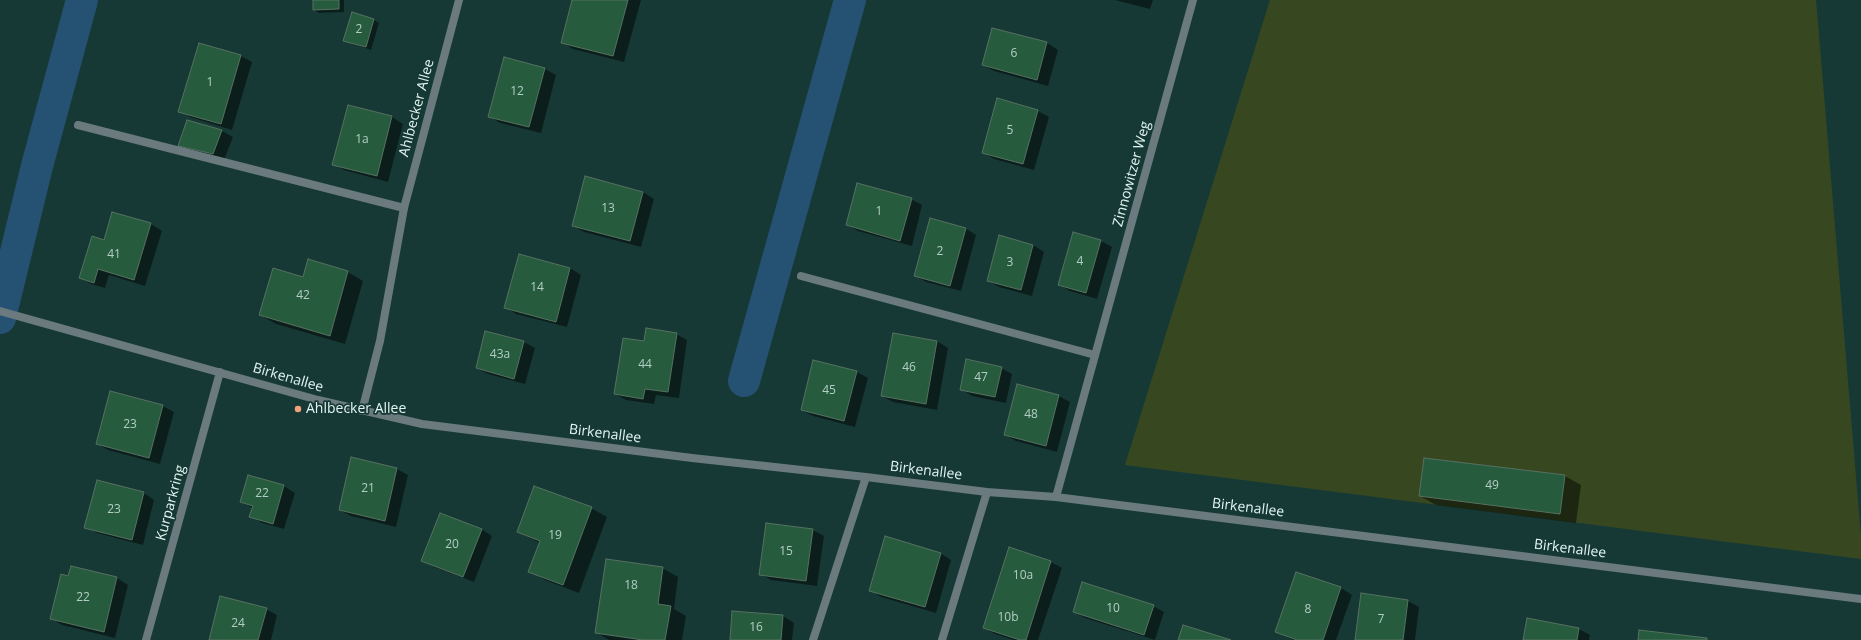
<!DOCTYPE html>
<html>
<head>
<meta charset="utf-8">
<style>
  body { margin:0 }
  canvas { display:block; background:#163935 }
</style>
</head>
<body>
<canvas width="1861" height="640"></canvas>
<script>
const ctx = document.querySelector('canvas').getContext('2d');
ctx.lineJoin = 'round';
function fill(path, color) {
  ctx.fillStyle = color;
  ctx.fill(path, 'evenodd');
}
function poly(rows) {
  const path = new Path2D();
  for (const r of rows) {
    path.moveTo(r[0], r[1]);
    for (let i = 2; i < r.length; i += 2) path.lineTo(r[i], r[i + 1]);
  }
  return path;
}
function strokePath(path, color, width, dash) {
  ctx.strokeStyle = color;
  ctx.lineWidth = width;
  ctx.lineCap = dash ? 'butt' : 'round';
  ctx.setLineDash(dash || []);
  ctx.stroke(path);
}
function drawText(font, color, halo, rows, align = 'center') {
  ctx.font = font + ' "Open Sans",sans-serif';
  ctx.lineWidth = 3.5;
  ctx.setLineDash([]);
  ctx.textBaseline = 'middle';
  ctx.strokeStyle = halo;
  ctx.fillStyle = color;
  for (const [text, x, y, turn = 0] of rows) {
    ctx.save();
    ctx.translate(x, y);
    ctx.rotate((+turn || 0) * Math.PI / 180);
    ctx.textAlign = isNaN(turn) ? turn : align;
    if (halo) ctx.strokeText(text, 0, 0);
    ctx.fillText(text, 0, 0);
    ctx.restore();
  }
}
fill(poly([
  [1270,0,1816,0,1861,537,1861,559,1125,465]
]), '#374821');
fill(poly([
  [314,0,344,0,344,12,319,13,314,10],
  [573,0,641,0,624,62,573,49,562,42],
  [1115,0,1153,0,1150,9],
  [374,20,379,23,371,50,344,41],
  [1047,43,1058,50,1048,86,994,71,983,65],
  [200,44,241,56,252,62,232,130,190,117,179,111],
  [504,59,545,69,556,75,541,133,500,123,489,116],
  [348,106,392,117,403,124,388,182,344,170,333,164],
  [1038,111,1049,117,1034,170,994,159,983,152],
  [222,131,233,137,224,160,190,151,179,145],
  [585,177,643,192,654,199,641,247,584,232,573,226],
  [911,199,922,205,912,246,858,231,847,225],
  [113,213,151,224,162,231,145,286,109,275,105,288,91,284,80,277,105,241],
  [965,228,976,235,961,291,926,282,916,276],
  [1074,233,1101,241,1112,247,1097,299,1070,291,1059,284],
  [1033,245,1044,252,1032,296,999,287,988,281],
  [519,255,570,268,581,275,567,327,516,314,505,307],
  [309,261,348,272,363,281,345,344,276,324,260,315,303,278],
  [676,334,687,340,679,398,656,395,654,404,626,400,615,394,645,342],
  [937,341,948,348,937,410,893,402,882,396],
  [524,342,535,348,525,384,488,374,477,368],
  [814,361,857,372,868,378,855,427,813,416,802,410],
  [1001,368,1012,374,1006,403,972,396,961,389],
  [111,392,163,406,174,412,160,464,108,450,97,444],
  [1059,396,1070,402,1057,452,1016,441,1005,435],
  [352,459,397,469,408,475,396,527,351,516,340,510],
  [1425,459,1565,476,1581,485,1576,523,1436,505,1420,496],
  [284,486,295,493,284,529,262,523,251,516,253,508,241,502],
  [144,493,154,500,143,545,97,533,86,527],
  [591,508,607,517,579,593,545,580,529,571,540,543,518,532],
  [767,524,813,530,824,536,817,586,771,580,760,574],
  [481,529,492,536,474,582,434,567,423,560],
  [940,553,951,560,936,613,881,597,870,590],
  [1051,562,1062,568,1038,640,1014,640,995,634,984,628],
  [72,567,117,578,128,585,115,638,62,625,51,618],
  [662,568,678,577,674,609,686,616,682,640,609,640,596,632],
  [1297,573,1341,588,1352,595,1336,640,1293,640,1276,632],
  [1408,601,1419,607,1415,640,1356,640],
  [1153,606,1164,612,1155,640,1085,618,1074,612],
  [266,609,277,615,271,640,210,640],
  [783,616,794,623,792,640,731,640],
  [1579,629,1590,635,1589,640,1524,640]
]), '#0007');
strokePath(poly([
  [0,318,37,166,82,0],
  [744,381,850,0]
]), '#255273', 32);
const building = poly([
  [313,0,339,0,339,9,313,10,313,0],
  [572,0,628,0,613,56,561,43,572,0],
  [352,12,374,19,366,47,343,41,352,12],
  [992,28,1047,42,1037,80,982,65,992,28],
  [199,43,241,55,221,124,178,112,199,43],
  [504,57,545,68,529,127,488,117,504,57],
  [997,98,1038,110,1023,164,982,153,997,98],
  [348,105,392,116,377,176,332,165,348,105],
  [187,120,222,130,213,154,178,146,187,120],
  [585,176,643,192,630,241,572,226,585,176],
  [857,183,912,198,900,241,846,225,857,183],
  [112,212,151,223,134,280,98,269,94,283,79,278,92,236,104,240,112,212],
  [930,218,966,228,950,286,914,276,930,218],
  [1073,232,1101,240,1086,293,1058,285,1073,232],
  [999,235,1033,245,1021,290,987,281,999,235],
  [519,254,570,268,556,322,504,308,519,254],
  [308,259,348,271,330,336,259,315,273,268,303,277,308,259],
  [646,328,677,333,668,392,645,389,643,399,614,394,623,338,644,341,646,328],
  [485,331,524,341,514,379,476,368,485,331],
  [893,333,937,341,926,404,881,396,893,333],
  [966,359,1002,367,995,397,960,390,966,359],
  [813,360,857,371,844,421,801,410,813,360],
  [1017,384,1059,395,1046,446,1004,435,1017,384],
  [110,391,163,405,149,458,96,444,110,391],
  [351,457,397,468,385,521,339,510,351,457],
  [1424,458,1565,475,1560,514,1419,496,1424,458],
  [248,475,284,485,273,524,249,517,253,506,240,502,248,475],
  [97,480,144,492,132,540,84,528,97,480],
  [534,486,592,507,563,585,528,572,540,541,517,532,534,486],
  [440,513,482,529,463,577,421,561,440,513],
  [766,523,813,529,806,581,759,575,766,523],
  [885,536,941,553,925,607,869,591,885,536],
  [1009,547,1051,561,1026,640,1020,640,983,628,1009,547],
  [606,559,663,567,658,604,671,606,665,640,643,640,595,633,606,559],
  [71,566,117,577,104,632,50,619,61,574,68,576,71,566],
  [1296,572,1341,587,1323,640,1297,640,1275,632,1296,572],
  [1082,582,1154,605,1144,635,1073,612,1082,582],
  [1361,593,1408,600,1403,640,1355,640,1361,593],
  [220,596,267,608,258,640,209,640,220,596],
  [732,611,783,615,781,640,730,640,732,611],
  [1527,618,1579,628,1577,640,1523,640,1527,618],
  [1183,625,1231,640,1178,640,1183,625],
  [1639,630,1707,638,1707,640,1638,640,1639,630]
]);
fill(building, '#265b3e');
strokePath(building, '#567160', 1);
strokePath(poly([
  [78,125,404,208],
  [801,276,1095,355],
  [813,640,866,477],
  [942,640,987,492]
]), '#6b7a7e', 8);
strokePath(poly([
  [0,311,318,400,422,424,692,458,866,477,987,492,1056,497,1861,599],
  [362,411,380,341,404,208,459,0],
  [1056,497,1193,0],
  [146,640,220,372]
]), '#6b7a7e', 8);
for (const [x, y, r, color] of [
  [298,409,4,"#f2a17e"]
]) {
  const dot = new Path2D();
  dot.arc(x, y, r, 0, 2 * Math.PI);
  ctx.fillStyle = color;
  ctx.fill(dot);
  strokePath(dot, '#163935', 1.5);
}
drawText('12px', '#b2cec4', null, [
  ["2",359,30],
  ["6",1014,54],
  ["1",210,83],
  ["12",517,92],
  ["5",1010,131],
  ["1a",362,140],
  ["13",608,209],
  ["1",879,212],
  ["2",940,252],
  ["41",114,255],
  ["4",1080,262],
  ["3",1010,263],
  ["14",537,288],
  ["42",303,296],
  ["43a",500,355],
  ["44",645,365],
  ["46",909,368],
  ["47",981,378],
  ["45",829,391],
  ["48",1031,415],
  ["23",130,425],
  ["49",1492,486],
  ["21",368,489],
  ["22",262,494],
  ["23",114,510],
  ["19",555,536],
  ["20",452,545],
  ["15",786,552],
  ["10a",1023,576],
  ["18",631,586],
  ["22",83,598],
  ["10",1113,609],
  ["8",1308,610],
  ["10b",1008,618],
  ["7",1381,620],
  ["24",238,624],
  ["16",756,628]
]);
drawText('14px', '#e1f4f1', '#163935', [
  ["Ahlbecker Allee",417,108,-75],
  ["Zinnowitzer Weg",1132,174,-75],
  ["Birkenallee",288,378,16],
  ["Birkenallee",605,434,7],
  ["Birkenallee",926,471,7],
  ["Kurparkring",171,503,-75],
  ["Birkenallee",1248,508,7],
  ["Birkenallee",1570,549,7]
]);
drawText('14px', '#e1f4f1', '#163935', [
  ["Ahlbecker Allee",306,409]
], 'left');
</script>
</body>
</html>
